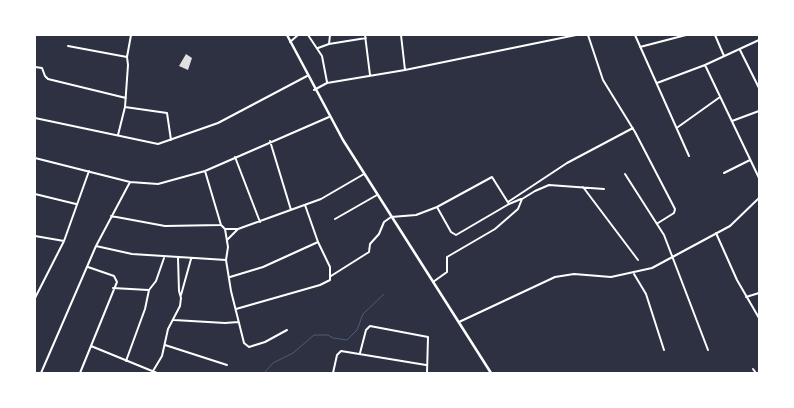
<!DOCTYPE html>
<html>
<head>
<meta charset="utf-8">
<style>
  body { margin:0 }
  #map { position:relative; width:794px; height:408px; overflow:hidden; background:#2d3142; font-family:Georgia,serif }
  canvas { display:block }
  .frame { position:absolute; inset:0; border:36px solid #fff; pointer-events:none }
</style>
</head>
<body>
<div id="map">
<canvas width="794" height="408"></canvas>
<div class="frame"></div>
</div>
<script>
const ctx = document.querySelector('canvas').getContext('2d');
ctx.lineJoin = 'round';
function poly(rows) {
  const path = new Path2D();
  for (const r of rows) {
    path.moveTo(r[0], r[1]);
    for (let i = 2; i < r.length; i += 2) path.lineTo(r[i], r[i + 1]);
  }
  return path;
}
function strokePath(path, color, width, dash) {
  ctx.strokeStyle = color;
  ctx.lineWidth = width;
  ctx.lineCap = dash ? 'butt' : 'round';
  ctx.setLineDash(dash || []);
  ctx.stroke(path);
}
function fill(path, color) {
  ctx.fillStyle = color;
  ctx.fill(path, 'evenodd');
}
strokePath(poly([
  [264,373,273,363,293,353,314,335,328,335,333,338,347,340,357,330,363,314,384,294]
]), '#4f5d75', 1);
fill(poly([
  [186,54,192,58,188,70,179,66]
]), '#e0e0e3');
strokePath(poly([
  [308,35,322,56,327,82],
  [330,35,329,44,366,38],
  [365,35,370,75],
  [401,35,405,70],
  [588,35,603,80,635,132,675,209,674,213,658,223],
  [635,35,689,156],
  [715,35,724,56],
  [290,42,298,35],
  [68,46,127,57],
  [640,47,686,35],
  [318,48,329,44],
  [740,50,759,88],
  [705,65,759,178],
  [35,67,42,68,45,76,48,79,126,98],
  [657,83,705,65,759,40],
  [314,90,327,83,405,70,576,35],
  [125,107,167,113,171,140],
  [35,118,158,144,218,123,307,76],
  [732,121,759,111],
  [678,127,720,97],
  [118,135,125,107,128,65,127,57,131,35],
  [270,141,291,210],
  [235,157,260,222],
  [35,158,130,182,158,184,205,171,329,117],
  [205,171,221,225,225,229,238,229,321,199,364,174],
  [724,173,750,160],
  [625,174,664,235,708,350],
  [583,187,638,260],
  [35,194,76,204],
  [508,202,567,163,633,128],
  [437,207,451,232,456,235,509,204,521,199],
  [111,216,165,226,220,225],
  [335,219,377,195],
  [225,229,228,247,226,260,231,291,244,343,249,347,265,342,287,330],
  [716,233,737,280,759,318],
  [35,236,64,241],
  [227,240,238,229],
  [96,246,132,254,226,260],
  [634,274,646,294,664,350],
  [331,276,369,252,370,244,379,234,384,222,391,217,416,215,437,207,492,177,509,204],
  [230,277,263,267,318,242],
  [433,282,447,272,447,257,495,229,518,209,522,199,535,191,549,185,604,189],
  [113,288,148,290],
  [181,295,191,259],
  [746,297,759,293],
  [35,298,64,241,89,171],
  [236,309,320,285,330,280,330,267,318,242,305,205],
  [174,320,225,323,238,322],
  [459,322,555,277,574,274,611,277,652,268,730,226,759,198],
  [165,345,227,365],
  [91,346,157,373],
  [360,353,366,330,370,326,428,337,427,373],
  [126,361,145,309,149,290,156,281,164,258],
  [753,369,756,373],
  [153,371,162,356,168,329,180,306,181,298,179,291,178,258],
  [41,373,96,246,130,182],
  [80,373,117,282,114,276,88,267],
  [333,373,337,355,341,351,426,365]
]), '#fff', 2);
strokePath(poly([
  [287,35,343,140,491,373]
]), '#fff', 2.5);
</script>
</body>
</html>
